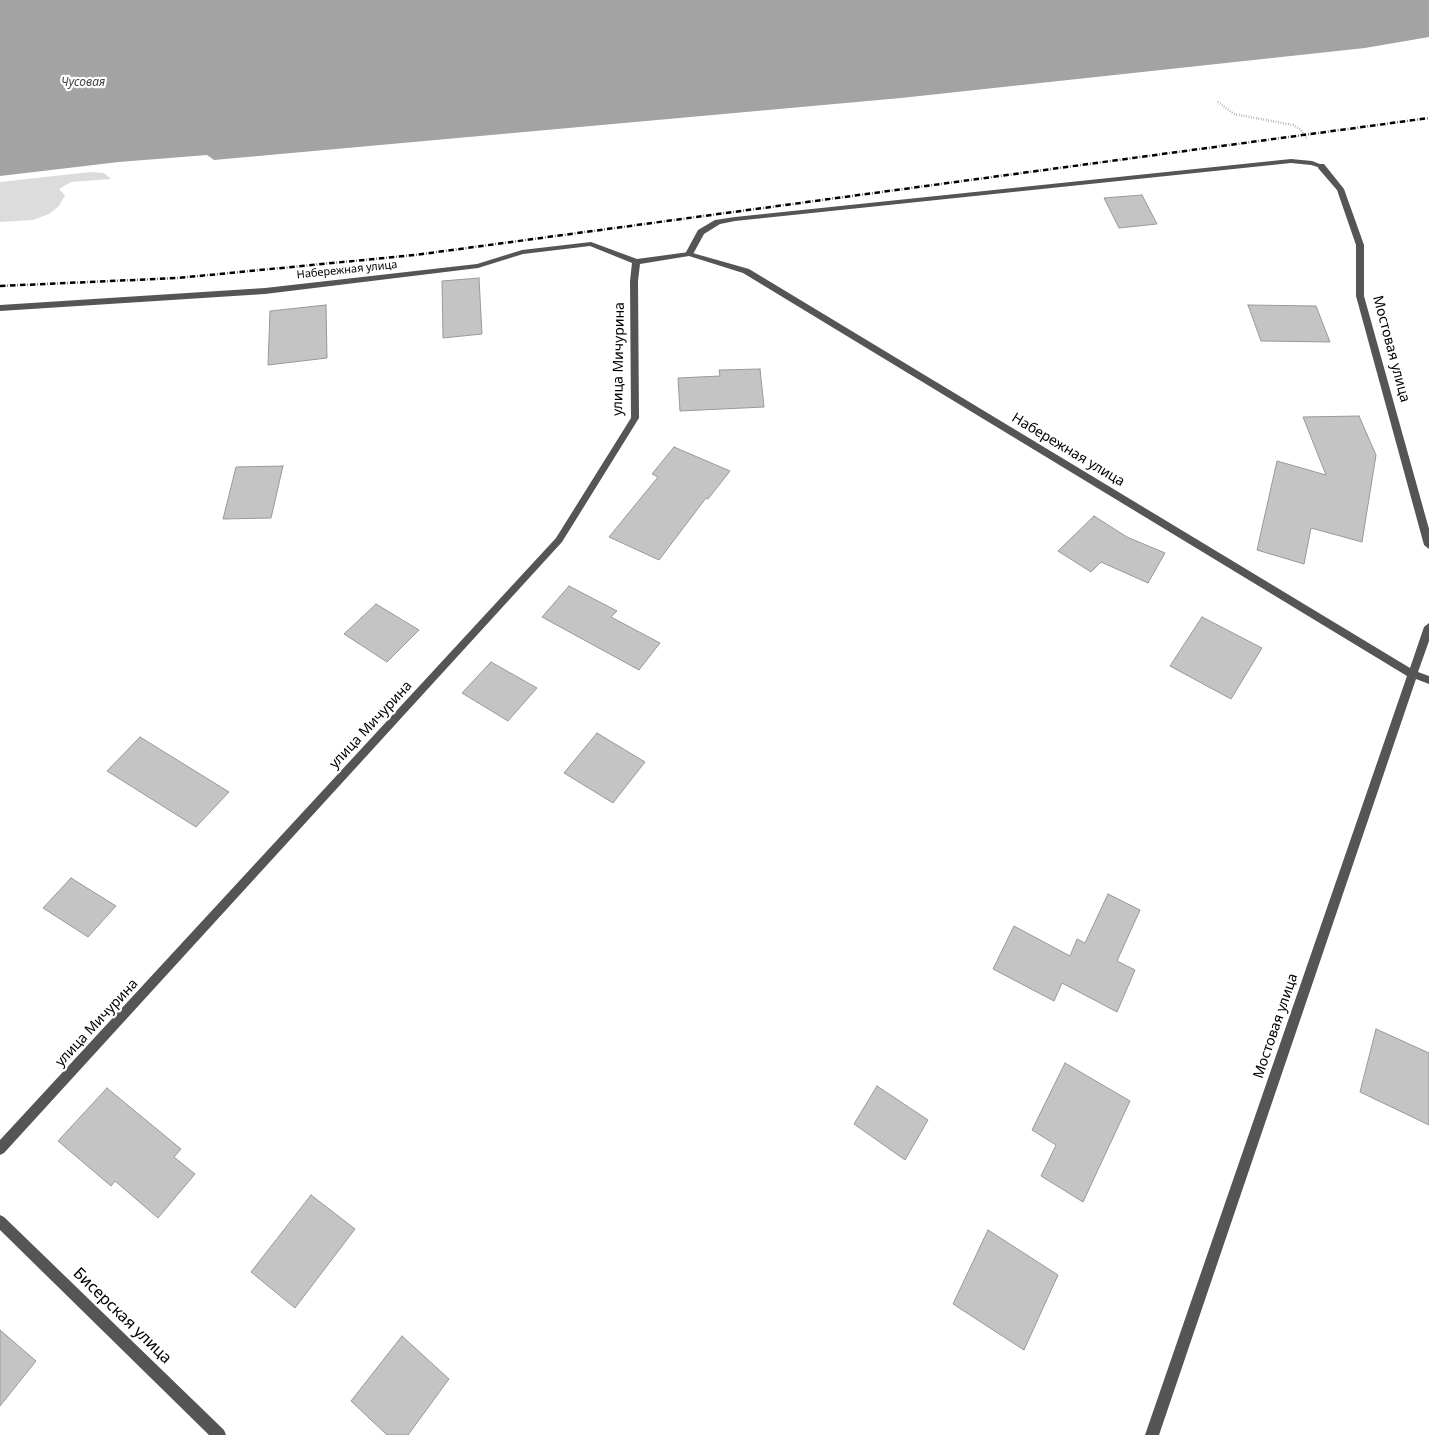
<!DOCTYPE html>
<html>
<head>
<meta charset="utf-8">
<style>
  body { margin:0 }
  canvas { display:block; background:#fff }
</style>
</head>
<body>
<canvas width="1429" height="1435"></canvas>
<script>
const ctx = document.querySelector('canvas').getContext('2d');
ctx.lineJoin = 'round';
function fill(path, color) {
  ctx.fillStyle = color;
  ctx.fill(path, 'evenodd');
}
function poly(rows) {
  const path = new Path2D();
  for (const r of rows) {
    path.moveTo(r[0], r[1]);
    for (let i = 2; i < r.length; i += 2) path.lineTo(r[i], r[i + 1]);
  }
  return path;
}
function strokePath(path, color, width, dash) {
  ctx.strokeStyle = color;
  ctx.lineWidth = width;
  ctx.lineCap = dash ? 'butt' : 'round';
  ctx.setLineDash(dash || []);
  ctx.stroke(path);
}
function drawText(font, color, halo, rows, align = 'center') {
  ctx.font = font + ' "Noto Sans",sans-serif';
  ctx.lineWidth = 4.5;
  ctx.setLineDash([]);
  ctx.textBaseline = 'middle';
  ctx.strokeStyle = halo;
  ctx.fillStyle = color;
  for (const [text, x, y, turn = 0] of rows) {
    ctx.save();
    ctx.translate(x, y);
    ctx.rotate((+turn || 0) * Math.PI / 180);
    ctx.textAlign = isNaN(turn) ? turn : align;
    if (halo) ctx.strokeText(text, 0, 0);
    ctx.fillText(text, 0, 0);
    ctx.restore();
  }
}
fill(poly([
  [90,172,104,173,111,179,71,182,59,189,65,195,59,206,49,214,33,220,0,222,0,182]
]), '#dcdcdc');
fill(poly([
  [0,0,1429,0,1429,37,1365,48,901,98,214,160,207,155,119,162,0,176]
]), '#a3a3a3');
const building = poly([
  [1142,195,1157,224,1119,228,1104,198,1142,195],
  [479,278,482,334,443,338,442,281,479,278],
  [326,305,327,358,268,365,270,311,326,305],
  [1248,305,1316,306,1330,342,1261,341,1248,305],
  [760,369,764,407,680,411,678,378,720,376,719,370,760,369],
  [1359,416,1376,455,1362,542,1311,528,1304,564,1257,550,1277,461,1326,475,1303,417,1359,416],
  [674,447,730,471,708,499,706,498,659,560,609,537,658,477,652,474,674,447],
  [283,466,271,518,223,519,236,467,283,466],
  [1094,516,1127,537,1165,553,1148,583,1101,562,1091,572,1058,551,1094,516],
  [569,586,617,611,611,617,660,643,639,670,542,617,569,586],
  [376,604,419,630,387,662,344,634,376,604],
  [1202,617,1262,648,1231,699,1170,666,1202,617],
  [491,662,537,688,508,721,462,693,491,662],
  [597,733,645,762,613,803,564,773,597,733],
  [140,737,229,792,196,827,107,771,140,737],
  [71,878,116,906,88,937,43,908,71,878],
  [1108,894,1140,910,1117,961,1135,970,1117,1012,1062,983,1054,1001,993,969,1014,926,1070,956,1077,939,1085,943,1108,894],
  [1376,1029,1429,1053,1429,1125,1360,1092,1376,1029],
  [1065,1063,1130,1101,1083,1202,1041,1176,1056,1145,1032,1130,1065,1063],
  [877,1086,928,1120,905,1160,854,1124,877,1086],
  [107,1088,181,1149,174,1157,195,1174,158,1218,115,1181,111,1186,58,1141,107,1088],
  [311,1195,355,1229,295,1308,251,1272,311,1195],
  [988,1230,1058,1275,1024,1350,953,1304,988,1230],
  [0,1330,36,1361,0,1406,0,1330],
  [402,1336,449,1379,408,1435,387,1435,351,1401,402,1336]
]);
fill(building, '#c4c4c4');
strokePath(building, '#999', 1);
strokePath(poly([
  [1218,102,1234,114,1293,125,1300,129,1307,139]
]), '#777', 2.5, [0.5, 2]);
fill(poly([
  [1291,159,1312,161,1325,166,1321,168,1311,165,1291,163,735,221,720,224,704,234,692,256,689,256,685,254,698,230,715,220,735,217,1291,159]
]), '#555');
fill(poly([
  [1318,164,1324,164,1344,189,1364,245,1364,296,1429,529,1429,549,1424,545,1356,296,1356,245,1337,190,1318,168,1318,164],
  [591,242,637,259,689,252,749,269,1410,668,1424,627,1429,623,1429,641,1418,672,1429,676,1429,684,1416,679,1159,1435,1145,1435,1407,676,743,273,689,256,640,264,638,281,639,418,562,542,4,1153,0,1155,0,1140,556,538,631,418,630,281,632,263,590,246,523,254,478,268,265,294,0,311,0,305,265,288,477,264,522,250,591,242],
  [0,1215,4,1217,224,1430,226,1435,209,1435,0,1230,0,1215]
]), '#555');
strokePath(poly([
  [0,286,178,278,415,255,1429,118]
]), '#000', 2.5, [5.5, 2, 0.5, 2]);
drawText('11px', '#000', '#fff', [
  ["Набережная улица",347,270,-6]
]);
drawText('italic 12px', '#444', '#fff', [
  ["Чусовая",83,83]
]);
drawText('14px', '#000', '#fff', [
  ["Мостовая улица",1391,349,75],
  ["улица Мичурина",619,359,-89],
  ["Набережная улица",1068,450,31],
  ["улица Мичурина",371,725,-47],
  ["улица Мичурина",97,1023,-47],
  ["Мостовая улица",1276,1026,-71]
]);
drawText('16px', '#000', '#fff', [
  ["Бисерская улица",122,1316,44]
]);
</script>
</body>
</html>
